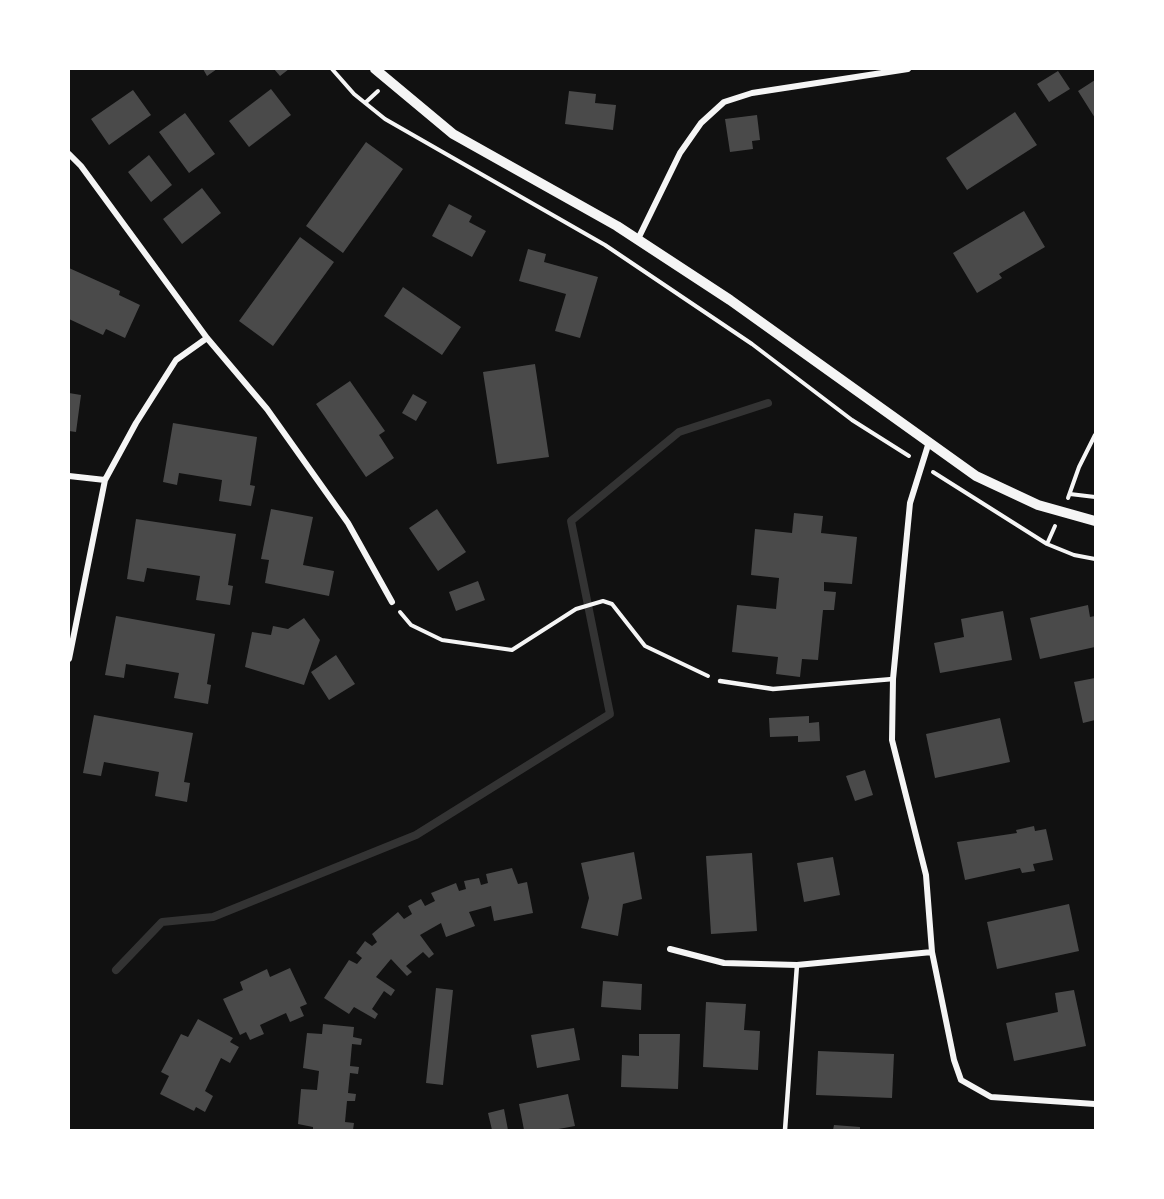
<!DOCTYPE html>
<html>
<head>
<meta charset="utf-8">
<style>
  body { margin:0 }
  #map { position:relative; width:1164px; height:1199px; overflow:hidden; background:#111; font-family:"Asap Condensed",sans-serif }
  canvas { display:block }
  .frame { position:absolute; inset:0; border:70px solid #fff; pointer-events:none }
</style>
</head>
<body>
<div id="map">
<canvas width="1164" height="1199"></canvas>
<div class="frame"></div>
</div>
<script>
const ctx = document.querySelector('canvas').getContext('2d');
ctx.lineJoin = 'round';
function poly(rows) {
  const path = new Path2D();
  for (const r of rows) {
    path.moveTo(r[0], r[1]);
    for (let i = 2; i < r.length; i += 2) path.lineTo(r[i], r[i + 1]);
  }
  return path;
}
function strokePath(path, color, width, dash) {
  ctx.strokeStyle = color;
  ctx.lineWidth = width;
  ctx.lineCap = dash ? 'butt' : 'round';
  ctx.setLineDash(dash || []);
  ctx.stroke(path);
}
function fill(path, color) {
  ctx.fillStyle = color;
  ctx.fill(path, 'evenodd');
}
strokePath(poly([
  [116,970,162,922,213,917,416,835,610,714,571,521,679,432,768,403]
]), '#333', 8);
fill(poly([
  [203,69,217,69,207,76],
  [274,69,289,69,280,76],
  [1058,71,1070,89,1049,102,1037,84],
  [1095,80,1095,118,1078,91],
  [271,89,291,115,249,147,229,121],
  [133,90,151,115,109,145,91,119],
  [569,91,596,94,595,103,616,105,613,130,565,124],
  [1015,112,1037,145,967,190,946,158],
  [185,113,215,154,189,173,159,132],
  [757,115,760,140,752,141,753,149,730,152,725,119],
  [366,142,403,169,343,253,306,226],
  [149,155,172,185,151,202,128,172],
  [202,188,221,213,182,244,163,219],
  [449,204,472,216,469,222,486,231,472,257,432,236],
  [1024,211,1045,247,999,274,1002,278,977,293,953,253],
  [300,237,334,262,273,346,239,321],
  [528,249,546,254,544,262,598,277,580,338,555,331,566,294,519,281],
  [69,268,120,291,119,295,140,305,125,338,106,329,103,335,69,319],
  [403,287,461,327,442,355,384,316],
  [535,364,549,457,497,464,483,372],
  [350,381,385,431,379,435,394,458,366,477,316,404],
  [69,393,81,395,76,432,69,431],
  [413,394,427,402,416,421,402,413],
  [173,423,257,437,250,485,255,486,251,506,219,501,222,480,179,473,177,485,163,482],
  [271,509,313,517,303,565,334,571,329,596,265,583,269,560,261,559],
  [437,509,466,552,438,571,409,528],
  [794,513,823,516,821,533,857,537,852,584,824,582,824,591,836,592,834,610,823,610,818,660,802,659,800,677,776,674,778,657,732,652,737,605,776,609,779,578,751,575,755,529,792,533],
  [136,519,236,534,228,585,233,586,230,605,196,600,200,576,147,568,144,582,127,579],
  [478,581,485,600,456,611,449,592],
  [1088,605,1090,617,1095,616,1095,647,1040,659,1030,618],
  [1003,611,1012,660,940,673,934,643,964,637,961,619],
  [116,616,215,634,207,684,211,685,208,704,174,698,179,673,126,664,124,678,105,675],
  [304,618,320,640,304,685,245,667,252,632,271,635,273,626,288,629],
  [336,655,355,684,329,700,311,672],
  [1095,678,1095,720,1083,723,1074,682],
  [94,715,193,733,184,782,190,783,187,802,155,796,159,772,104,762,101,776,83,773],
  [809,716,809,723,819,722,820,741,798,742,798,736,770,737,769,718],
  [1000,718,1010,762,935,778,926,734],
  [865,770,873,795,855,801,846,776],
  [1034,826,1035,831,1046,829,1053,860,1033,864,1035,871,1022,873,1020,868,965,880,957,842,1017,833,1016,830],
  [634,852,642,899,623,904,618,936,581,928,589,898,581,863],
  [752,853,757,931,711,934,706,856],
  [833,857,840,895,804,902,797,863],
  [512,868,518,884,527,882,533,913,494,921,491,906,469,912,475,926,446,937,441,923,420,935,434,954,429,958,423,952,406,966,412,972,407,976,391,959,376,977,395,990,391,996,384,991,372,1009,378,1014,375,1019,354,1007,349,1014,324,998,349,960,357,964,362,958,356,953,365,941,372,946,377,942,372,934,398,912,404,919,412,914,408,906,421,899,425,906,435,901,431,893,456,883,459,891,466,889,464,881,479,878,481,885,488,883,486,874],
  [1069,904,1079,951,997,969,987,922],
  [290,968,307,1004,300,1007,304,1016,290,1022,286,1013,260,1025,264,1034,250,1040,246,1032,240,1035,223,999,243,990,240,982,267,969,270,977],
  [603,981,642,984,641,1010,601,1007],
  [436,988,453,990,443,1085,426,1083],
  [1074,990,1086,1046,1014,1061,1006,1023,1058,1012,1055,993],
  [706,1002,746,1004,744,1030,760,1031,758,1070,703,1067],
  [198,1019,233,1038,230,1042,239,1047,230,1063,221,1058,205,1091,213,1096,205,1112,196,1107,194,1111,160,1094,169,1076,161,1072,181,1034,188,1037],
  [323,1024,354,1027,353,1037,362,1039,361,1045,352,1044,350,1066,359,1067,358,1074,350,1073,348,1093,356,1094,355,1101,347,1101,345,1122,354,1123,353,1130,313,1130,313,1127,298,1124,301,1089,317,1090,319,1071,303,1068,307,1033,322,1034],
  [574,1028,580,1060,537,1068,531,1035],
  [639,1034,680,1034,678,1089,621,1087,622,1055,639,1056],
  [818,1051,894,1054,892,1098,816,1095],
  [568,1094,575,1126,553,1130,524,1130,519,1104],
  [504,1109,508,1130,492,1130,488,1113],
  [834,1125,860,1127,860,1130,833,1130]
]), '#4a4a4a');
strokePath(poly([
  [332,69,354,94,385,119,605,245,752,344,852,420,909,456],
  [365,103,378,91],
  [933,472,1047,544,1074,555,1095,559],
  [1070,494,1095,497],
  [1068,498,1079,467,1095,435],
  [1047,544,1055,526],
  [400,612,411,625,442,640,512,650,576,609,603,601,612,604,645,646,708,676]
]), '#f5f5f5', 4);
strokePath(poly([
  [720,681,773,689,893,679],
  [785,1130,797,965]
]), '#f5f5f5', 4.5);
strokePath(poly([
  [69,154,81,166,207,338,267,409,348,523,392,602],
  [638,239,680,153,701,123,724,102,752,93,908,69],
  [929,442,910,503,893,679,892,740,926,875,932,952,954,1060,961,1080,991,1097,1095,1104],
  [69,476,105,480],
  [69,659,105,480,136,423,176,360,207,338],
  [670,949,724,963,797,965,932,952]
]), '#f5f5f5', 6);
strokePath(poly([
  [375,69,453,134,617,226,730,300,976,476,1038,505,1095,521]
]), '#f5f5f5', 10);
</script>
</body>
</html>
